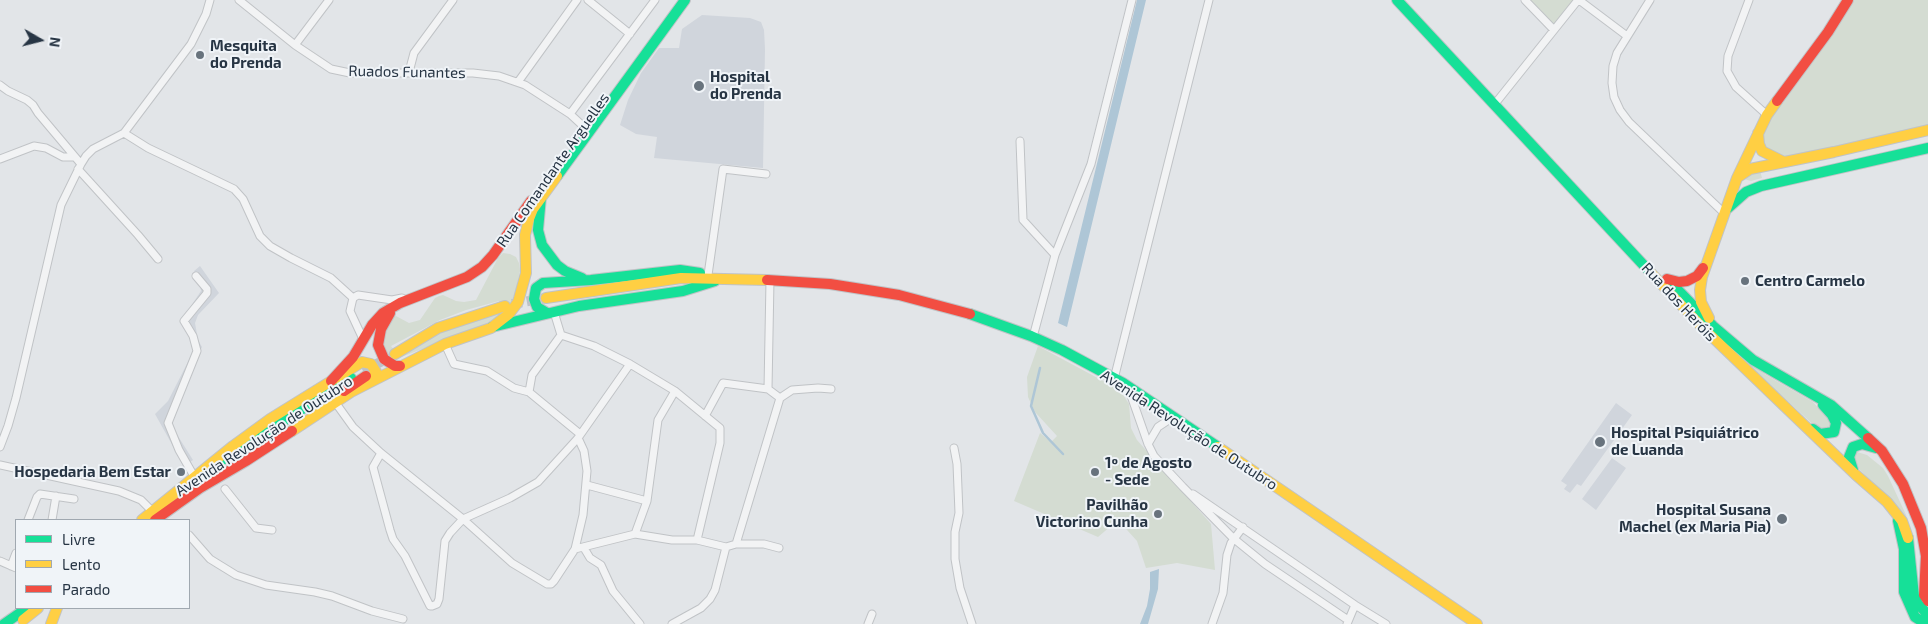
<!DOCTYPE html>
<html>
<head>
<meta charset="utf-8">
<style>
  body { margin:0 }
  #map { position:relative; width:1928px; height:624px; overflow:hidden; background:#e2e5e8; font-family:"Exo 2",sans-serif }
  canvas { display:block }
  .legend { position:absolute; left:15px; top:519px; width:175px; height:90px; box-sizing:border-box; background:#f0f4f8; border:1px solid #a0a8b0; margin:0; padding:6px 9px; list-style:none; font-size:15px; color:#273544 }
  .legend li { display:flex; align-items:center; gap:10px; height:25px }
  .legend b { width:25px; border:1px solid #a0a8b0 }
  .north { position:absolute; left:15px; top:15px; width:50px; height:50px; -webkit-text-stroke:4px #f0f4f8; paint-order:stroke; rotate:98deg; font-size:14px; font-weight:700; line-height:20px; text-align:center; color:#273544 }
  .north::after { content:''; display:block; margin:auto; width:18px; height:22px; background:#273544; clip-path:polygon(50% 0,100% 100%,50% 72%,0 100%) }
</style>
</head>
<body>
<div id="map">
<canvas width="1928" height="624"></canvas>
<ul class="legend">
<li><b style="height:6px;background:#16e098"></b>Livre</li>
<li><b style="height:6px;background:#ffcf43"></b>Lento</li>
<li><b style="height:6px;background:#f24e42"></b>Parado</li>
</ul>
<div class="north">N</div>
</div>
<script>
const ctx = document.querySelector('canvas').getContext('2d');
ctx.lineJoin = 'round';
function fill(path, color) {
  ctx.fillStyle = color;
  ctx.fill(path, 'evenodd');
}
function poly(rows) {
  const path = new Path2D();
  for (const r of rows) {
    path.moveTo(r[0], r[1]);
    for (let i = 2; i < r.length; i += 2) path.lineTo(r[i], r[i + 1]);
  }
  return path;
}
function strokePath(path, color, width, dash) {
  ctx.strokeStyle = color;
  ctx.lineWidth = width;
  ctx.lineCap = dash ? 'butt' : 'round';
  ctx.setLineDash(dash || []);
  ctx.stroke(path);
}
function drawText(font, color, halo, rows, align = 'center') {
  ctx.font = font + ' "Exo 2",sans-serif';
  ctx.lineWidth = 4;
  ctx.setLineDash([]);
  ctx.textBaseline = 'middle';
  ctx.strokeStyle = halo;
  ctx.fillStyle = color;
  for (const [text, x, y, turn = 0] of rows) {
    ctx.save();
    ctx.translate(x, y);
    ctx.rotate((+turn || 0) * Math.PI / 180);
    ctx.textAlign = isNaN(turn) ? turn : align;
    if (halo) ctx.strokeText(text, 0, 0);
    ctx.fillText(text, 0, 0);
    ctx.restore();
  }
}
fill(poly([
  [702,15,750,18,761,22,764,30,765,49,763,168,654,158,657,137,636,134,620,125,628,100,641,73,659,48,679,48,682,29],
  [200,266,219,293,198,315,195,323,198,340,202,347,169,415,171,425,193,460,184,466,155,414,168,401,193,352,193,343,183,318,201,291,200,282,194,271],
  [1616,403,1632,415,1581,486,1577,484,1570,493,1564,489,1567,485,1561,481],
  [1612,458,1626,468,1596,510,1582,499]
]), '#d0d5dc');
fill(poly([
  [1526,0,1578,0,1554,30],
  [1848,0,1928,0,1928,130,1786,162,1759,144,1767,115],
  [1760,170,1762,178,1751,181,1744,179,1745,176],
  [503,253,510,254,516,257,519,263,520,271,515,294,505,312,483,326,396,359,389,357,381,337,392,317,396,316,409,323,420,320,435,298,439,296,443,295,456,301,464,302,476,300,498,258],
  [499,301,501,313,446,330,398,355,391,346,440,320,466,310],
  [1038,346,1120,390,1129,404,1131,428,1137,440,1211,524,1215,570,1177,563,1146,568,1137,541,1118,520,1098,537,1014,501,1040,433,1051,442,1057,436,1035,412,1028,397,1027,377],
  [1740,357,1766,375,1813,402,1830,421,1831,426,1826,430,1819,430],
  [1857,452,1867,455,1883,468,1888,476,1907,517,1857,467,1853,458]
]), '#d4dcd2');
fill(poly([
  [1137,0,1146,0,1067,327,1058,323],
  [1159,569,1158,589,1148,624,1140,624,1147,606,1150,589,1150,572]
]), '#aec6d6');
strokePath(poly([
  [1040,368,1031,406,1043,433,1063,454]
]), '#aec6d6', 2.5);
strokePath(poly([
  [512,304,546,298],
  [363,371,390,357]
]), '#bdc2c7', 10, [10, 5]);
const street = poly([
  [239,0,295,45,331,69,350,73,473,73,499,76,525,85,570,114,583,126],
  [588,0,630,34],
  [1525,0,1554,30],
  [1579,0,1627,36],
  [1650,0,1617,53,1613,66,1612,83,1614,97,1620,110,1629,122,1724,213],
  [1749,0,1728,56,1727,71,1736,87,1767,115],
  [295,45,329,0],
  [409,72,414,53,453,0],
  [518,82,577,0],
  [0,85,8,91,27,100,33,105,38,113,81,164],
  [1498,100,1578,0],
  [570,114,655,0],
  [124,133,148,148,234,189,243,199,260,236,270,246,291,258,331,278,353,298],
  [1020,141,1023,220,1055,255],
  [0,159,34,146,46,148,63,157,75,157],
  [78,169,138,235,158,259],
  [708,275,723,169,766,174],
  [554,312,561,335,594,346,630,364,675,391,720,428,720,443,697,540],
  [1033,337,1055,255,1091,164,1132,0],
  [363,339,350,311,353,298,358,295,392,300,402,298],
  [445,344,454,364,487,371,514,388,529,392,580,434],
  [1114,379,1209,0],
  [1128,387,1148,444,1154,456,1183,487,1233,538,1265,564,1348,620],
  [768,389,770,280],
  [529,392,532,375,561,335],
  [335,402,353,427,381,453,463,519,512,563,547,584,551,584,554,581,575,549,583,515,587,471,584,451,578,438],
  [705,416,723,383,768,389,780,398],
  [1148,444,1158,427,1167,421,1175,418],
  [0,447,8,426,16,398,61,205,81,164,86,156,93,149,124,133,191,44,206,14,210,0],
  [954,448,957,464,959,513,955,532,955,559,960,588,972,624],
  [381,453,373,467,390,530,393,539,405,556,430,606,432,606,437,604,439,599,444,551,445,541,450,533,463,519,510,498,538,482,578,438,630,364],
  [0,465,119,491,141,500,153,512],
  [195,478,179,450,168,423,197,351,193,336,184,321,207,293,207,289,196,276],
  [587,485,647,501],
  [225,489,256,528,272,530],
  [1193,494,1355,605,1386,624],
  [28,520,37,497,40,494,74,499],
  [52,520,56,496],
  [635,534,647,501,658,420,675,391],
  [189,535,210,559,236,575,266,585,315,592,332,596,372,611,403,619],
  [736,544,780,398,792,390,818,388,831,389],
  [584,548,590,558,601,565,613,591,640,624],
  [575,549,635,534,672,540,697,540,726,547,736,544,764,544,779,548],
  [0,561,16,568],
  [11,566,16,553],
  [672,624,701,608,710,599,715,590,726,547],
  [868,624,872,614],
  [1212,624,1223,593,1227,555,1231,543,1243,527],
  [1347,624,1355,605]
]);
const fast = poly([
  [1397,0,1650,272],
  [557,176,685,0],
  [541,197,538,230,542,245,557,265,565,271,582,278],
  [1728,208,1746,192,1761,186,1928,148],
  [1672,284,1713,326,1753,360,1831,405,1868,438],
  [547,313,537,307,534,299,536,288,543,283,591,280,680,270,700,273],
  [970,314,1031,336,1062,350,1123,383,1218,447],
  [492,327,579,306,683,291,715,281],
  [1813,429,1820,434,1834,432,1836,423,1832,415,1823,405],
  [222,460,351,378],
  [1853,470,1849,457,1853,447,1862,444,1876,448],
  [1898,521,1904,549,1904,592,1915,617,1926,624],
  [1908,538,1914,596,1918,604,1928,615],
  [4,624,27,608]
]);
const slow = poly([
  [1758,133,1759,144,1762,151,1784,162],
  [1738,177,1750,169,1834,152,1928,130],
  [1650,272,1701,326,1856,475,1887,502,1902,521,1908,538],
  [546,298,681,278,767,280],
  [1709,318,1701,302,1700,290,1702,277,1737,178,1767,115,1777,101],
  [395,354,438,328,505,306],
  [292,431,351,392,445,344,491,328,509,314,518,302,526,273,525,235,529,219,533,209,557,176],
  [1218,447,1477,624],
  [142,520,233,446,270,419,362,362,371,364,376,372,369,382],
  [23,620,38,608],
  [51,624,57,608]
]);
const jam = poly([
  [1777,101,1828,32,1848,0],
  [1667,279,1679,282,1687,281,1697,276,1703,268],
  [767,280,830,284,899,295,970,314],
  [390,313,381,329,378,345,384,359,395,366,400,366],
  [331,381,353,357,372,325,383,313,400,303,467,277,482,267,493,255,531,201],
  [344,391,366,376],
  [1868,438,1882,451,1903,484,1921,528,1926,556,1924,595,1928,601],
  [155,520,200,488,246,461,292,431]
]);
strokePath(street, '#c0c3c6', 9);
strokePath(fast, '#c0c3c6', 12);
strokePath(slow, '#c0c3c6', 12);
strokePath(jam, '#c0c3c6', 12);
strokePath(street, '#f2f3f4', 7);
strokePath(fast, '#16e098', 10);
strokePath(slow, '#ffcf43', 10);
strokePath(jam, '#f24e42', 10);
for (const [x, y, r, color] of [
  [200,55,5,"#68737d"],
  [699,86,6,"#68737d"],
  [1745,281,5,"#68737d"],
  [1600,442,6,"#68737d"],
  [181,472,5,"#68737d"],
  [1095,472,5,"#68737d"],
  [1158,514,5,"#68737d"],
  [1782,519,6,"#68737d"]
]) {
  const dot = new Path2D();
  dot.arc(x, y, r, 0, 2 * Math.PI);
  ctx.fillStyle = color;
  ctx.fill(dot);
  strokePath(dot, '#f0f4f8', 2);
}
drawText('bold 15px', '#273544', '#f0f4f8', [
  ["Mesquita",210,46],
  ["do Prenda",210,63],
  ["Hospital",710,77],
  ["do Prenda",710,94],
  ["Centro Carmelo",1755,281],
  ["Hospital Psiquiátrico",1611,433],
  ["de Luanda",1611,450],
  ["1º de Agosto",1105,463],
  ["- Sede",1105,480],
  ["Hospedaria Bem Estar",171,472,"right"],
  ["Pavilhão",1148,505,"right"],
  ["Victorino Cunha",1148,522,"right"],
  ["Hospital Susana",1771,510,"right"],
  ["Machel (ex Maria Pia)",1771,527,"right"]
], 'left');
drawText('15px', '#273544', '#f0f4f8', [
  ["Ruados Funantes",407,72,1],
  ["Rua Comandante Arguelles",553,170,-55],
  ["Rua dos Heróis",1679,302,47],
  ["Avenida Revolução de Outubro",1189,430,33],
  ["Avenida Revolução de Outubro",264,436,-33]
]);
</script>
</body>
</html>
